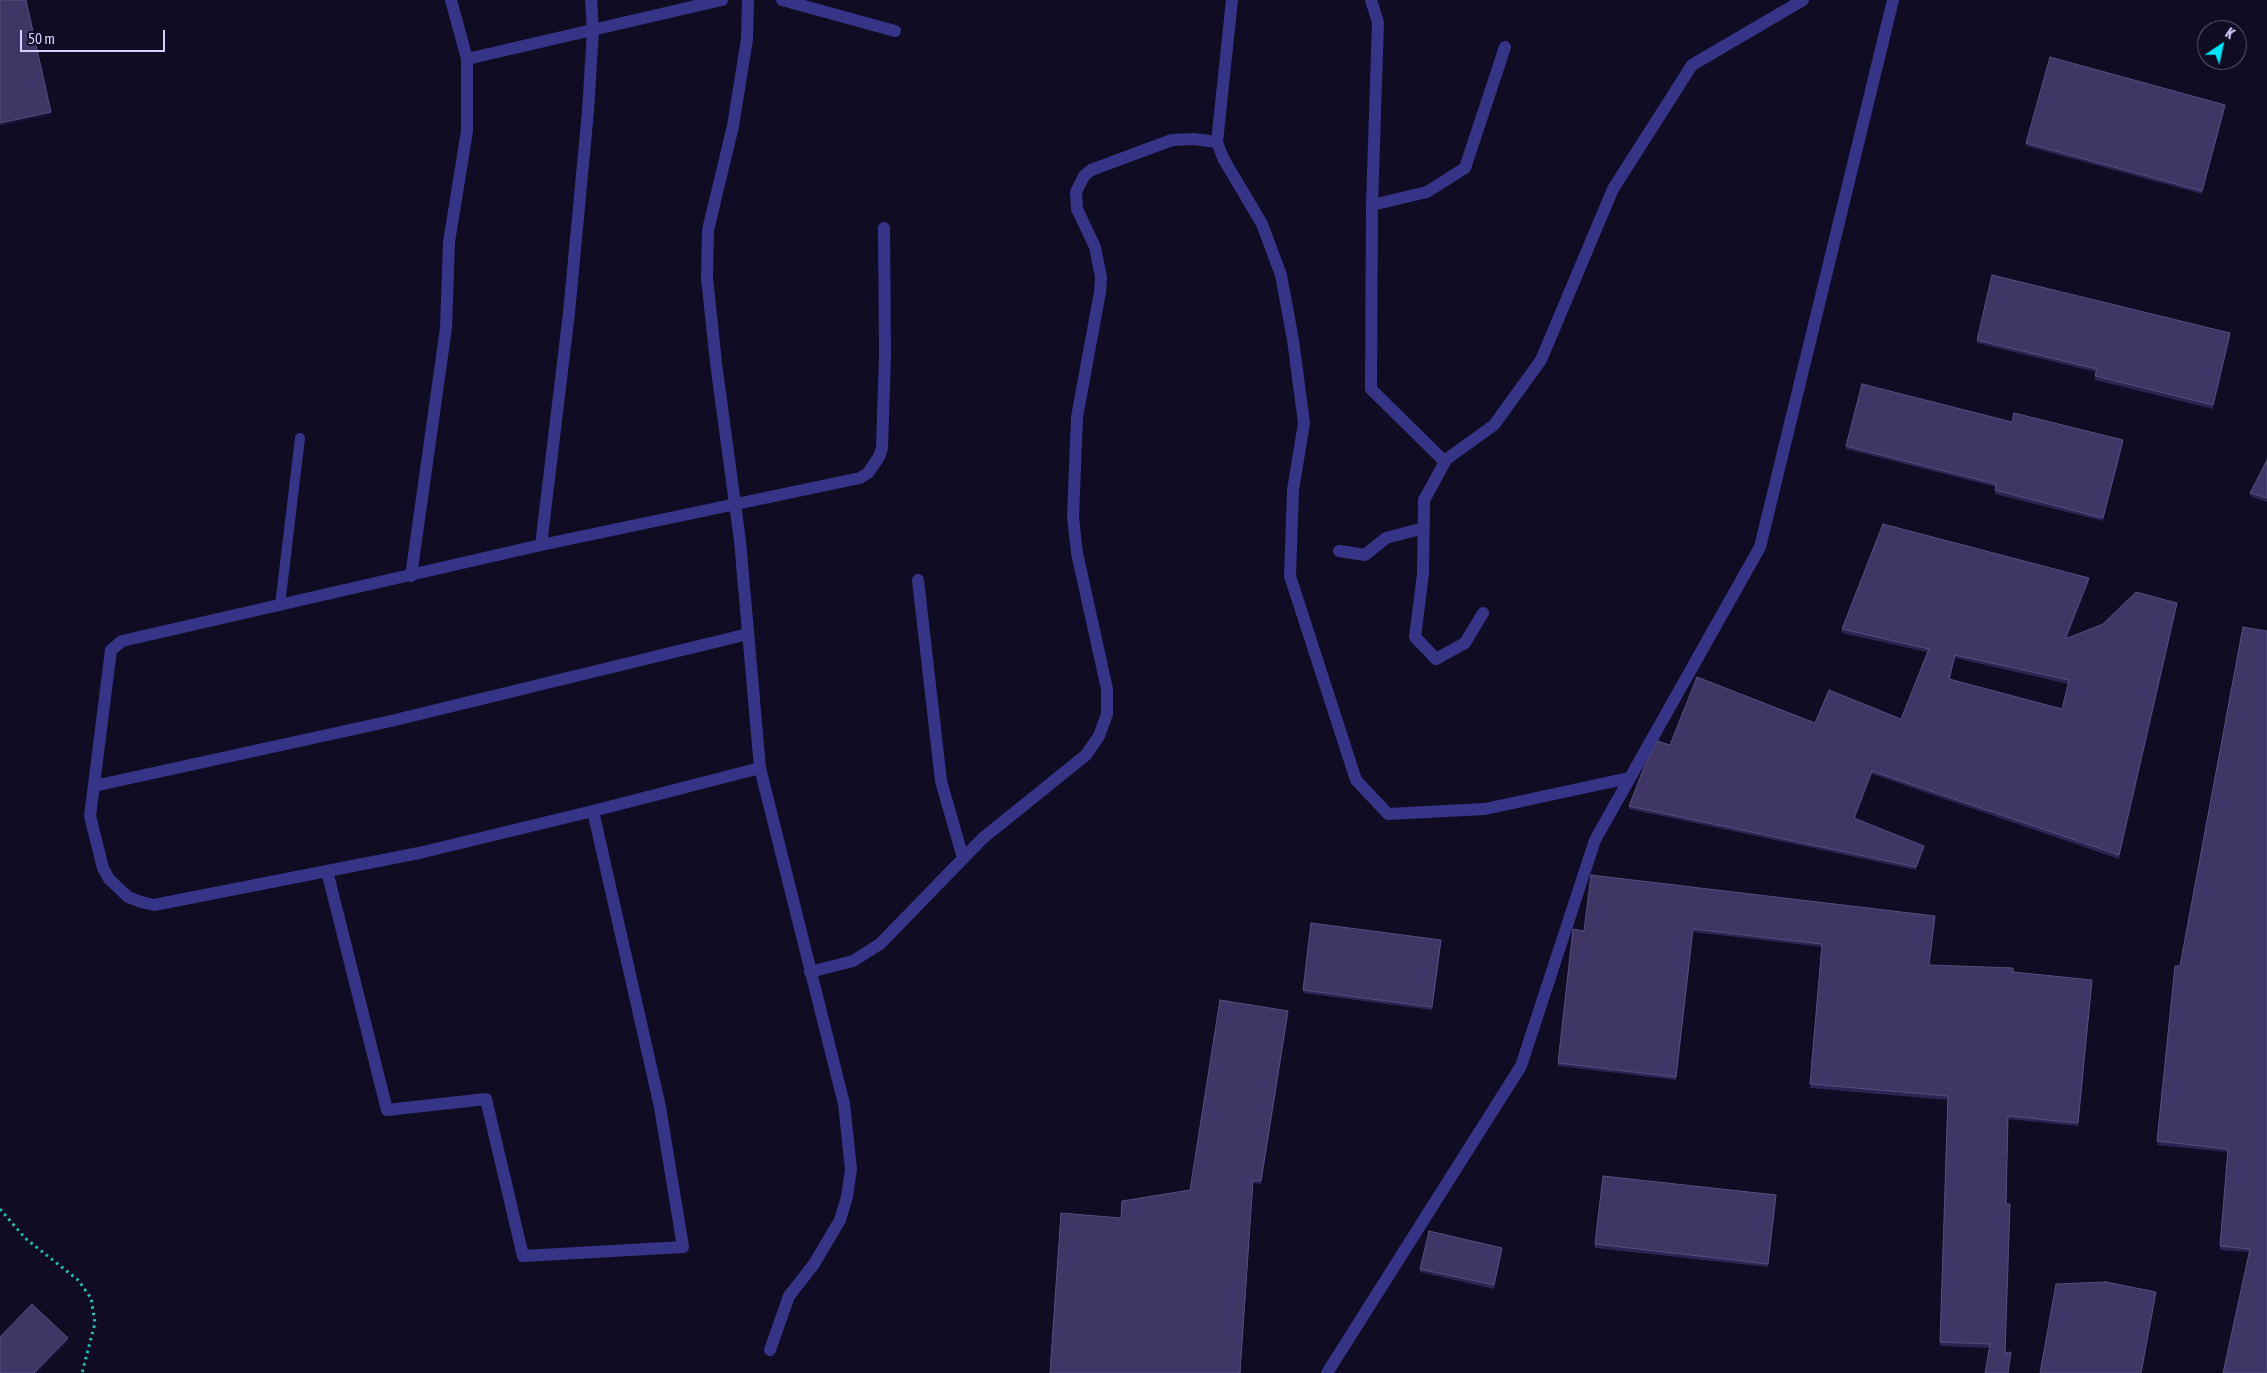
<!DOCTYPE html>
<html>
<head>
<meta charset="utf-8">
<style>
  body { margin:0 }
  #map { position:relative; width:2267px; height:1373px; overflow:hidden; background:#100c24; font-family:"Asap Condensed",sans-serif }
  canvas { display:block }
  .north { position:absolute; left:2197px; top:20px; width:50px; height:50px; box-sizing:border-box; background:#100c24; border:1px solid #5e5a7c; border-radius:50%; rotate:34deg; font-size:14px; font-weight:700; line-height:20px; text-align:center; color:#d4d0ff }
  .north::after { content:''; display:block; margin:auto; width:18px; height:22px; background:#00e6fb; clip-path:polygon(50% 0,100% 100%,50% 72%,0 100%) }
  .scale { position:absolute; left:20px; top:30px; width:145px; height:22px; box-sizing:border-box; border:2px solid #d4d0ff; border-top:0; padding-left:6px; font-size:15px; line-height:18px; white-space:nowrap; color:#d4d0ff; -webkit-text-stroke:4px #100c24; paint-order:stroke }
</style>
</head>
<body>
<div id="map">
<canvas width="2267" height="1373"></canvas>
<div class="north">K</div>
<div class="scale">50 m</div>
</div>
<script>
const ctx = document.querySelector('canvas').getContext('2d');
ctx.lineJoin = 'round';
function poly(rows) {
  const path = new Path2D();
  for (const r of rows) {
    path.moveTo(r[0], r[1]);
    for (let i = 2; i < r.length; i += 2) path.lineTo(r[i], r[i + 1]);
  }
  return path;
}
function strokePath(path, color, width, dash) {
  ctx.strokeStyle = color;
  ctx.lineWidth = width;
  ctx.lineCap = dash ? 'butt' : 'round';
  ctx.setLineDash(dash || []);
  ctx.stroke(path);
}
function fill(path, color) {
  ctx.fillStyle = color;
  ctx.fill(path, 'evenodd');
}
strokePath(poly([
  [0,1209,25,1238,78,1280,91,1298,95,1323,82,1373]
]), '#25bdb2', 3, [2.5, 4]);
strokePath(poly([
  [280,605,300,438]
]), '#363487', 10);
strokePath(poly([
  [748,0,747,39,733,126,708,230,707,278,716,363,740,541,760,768,844,1104,851,1169,847,1197,840,1220,814,1264,789,1296,770,1350],
  [782,0,895,31],
  [1232,0,1217,142,1223,158,1262,224,1281,275,1293,340,1304,423,1293,490,1290,576,1356,780,1388,814,1485,809,1629,778],
  [1371,0,1378,22,1372,205,1371,389,1444,461,1494,425,1541,360,1613,189,1692,65,1803,0],
  [467,59,722,0],
  [1372,205,1427,192,1465,168,1505,47],
  [1446,460,1424,500,1423,574,1415,637,1436,659,1465,643,1483,613],
  [541,545,569,313,588,111,593,31,591,0],
  [1339,551,1365,555,1386,538,1424,528],
  [411,576,446,328,449,242,467,131,467,59,451,0],
  [918,580,941,781,963,858],
  [760,768,593,811,419,853,154,905,141,902,128,897,109,879,103,868,90,816,111,650,122,641,541,545,860,478,868,473,879,457,882,448,885,356,884,228],
  [94,786,391,721,748,634],
  [327,871,387,1110,486,1099,523,1256,683,1247,660,1107,593,811],
  [810,972,853,961,880,944,983,838,1086,755,1099,736,1107,714,1107,689,1077,553,1073,517,1077,417,1100,292,1101,277,1095,247,1077,209,1076,192,1084,176,1091,170,1172,140,1194,139,1217,142]
]), '#363487', 12);
strokePath(poly([
  [1327,1373,1521,1066,1595,840,1760,547,1893,0]
]), '#363487', 12);
fill(poly([
  [2225,108,2202,194,2026,146,2026,143],
  [2230,337,2213,409,2095,380,2096,372,1977,343,1977,340],
  [2012,422,2123,444,2103,521,1995,494,1996,487,1846,449,1846,446],
  [2267,460,2267,502,2250,496,2250,493],
  [2089,582,2067,638,2177,606,2119,859,1872,774,1855,819,1924,849,1916,870,1629,809,1629,806,1670,745,1901,719,1927,652,1842,633,1842,629],
  [1955,658,2068,684,2062,709,1950,680],
  [2243,627,2267,1373,2249,1252,2220,1250,2228,1152,2157,1145,2180,966],
  [1935,919,1929,965,2013,972,2092,983,2078,1126,2008,1119,2006,1204,2005,1353,2011,1356,1990,1348,1940,1346,1948,1100,1810,1088,1822,947,1693,932,1676,1080,1558,1066,1558,1063,1584,931],
  [1441,943,1432,1010,1303,993,1303,990],
  [1288,1015,1261,1184,1253,1183,1121,1218,1190,1190],
  [1776,1198,1768,1267,1595,1248,1595,1244],
  [1502,1251,1494,1289,1420,1272,1420,1269]
]), '#2d2454');
fill(poly([
  [2225,105,2225,108,2202,194,2202,191],
  [51,112,51,115,0,126,0,123],
  [2230,333,2230,337,2213,409,2213,405],
  [2123,440,2123,444,2103,521,2103,518],
  [2089,578,2089,582,2065,642,2065,639],
  [2177,603,2177,606,2119,859,2119,855],
  [1955,655,1955,658,1949,683,1949,679],
  [1872,771,1872,774,1854,822,1854,818],
  [1924,846,1924,849,1916,870,1916,867],
  [1288,1011,1288,1015,1261,1184,1261,1181],
  [1502,1248,1502,1251,1494,1289,1494,1285],
  [2156,1292,2142,1373,2141,1373],
  [68,1338,68,1342,37,1373,34,1373]
]), '#1a1339');
const building = poly([
  [0,0,26,0,51,112,0,123,0,0],
  [2050,57,2225,105,2202,191,2026,143,2050,57],
  [1992,275,2230,333,2213,405,2095,376,2097,369,1977,340,1992,275],
  [1862,384,2012,422,2014,413,2123,440,2103,518,1995,490,1996,484,1846,446,1862,384],
  [2267,460,2267,498,2250,493,2267,460],
  [1883,524,2089,578,2065,639,2103,624,2136,592,2177,603,2119,855,1872,771,1854,818,1924,846,1916,867,1629,806,1645,765,1658,741,1670,745,1697,677,1815,723,1829,690,1901,719,1929,649,1842,629,1883,524],
  [1955,655,2069,680,2062,709,1949,679,1955,655],
  [2243,627,2267,631,2267,1373,2223,1373,2250,1249,2220,1246,2228,1149,2157,1141,2175,966,2180,966,2243,627],
  [1591,875,1935,916,1929,965,2013,968,2013,972,2092,980,2078,1123,2008,1116,2006,1204,2010,1204,2005,1353,2011,1352,2008,1373,1985,1373,1990,1344,1940,1342,1948,1096,1810,1084,1822,944,1693,929,1676,1077,1558,1063,1573,929,1584,931,1591,875],
  [1311,923,1441,940,1432,1007,1303,990,1311,923],
  [1220,1000,1288,1011,1261,1181,1253,1180,1240,1373,1050,1373,1061,1213,1121,1218,1122,1201,1190,1190,1220,1000],
  [1603,1176,1776,1195,1768,1264,1595,1244,1603,1176],
  [1429,1231,1502,1248,1494,1285,1420,1269,1429,1231],
  [2106,1282,2156,1292,2141,1373,2040,1373,2056,1284,2106,1282],
  [32,1304,68,1338,34,1373,0,1373,0,1337,32,1304]
]);
fill(building, '#3f3666');
strokePath(building, '#564e7e', 1);
</script>
</body>
</html>
